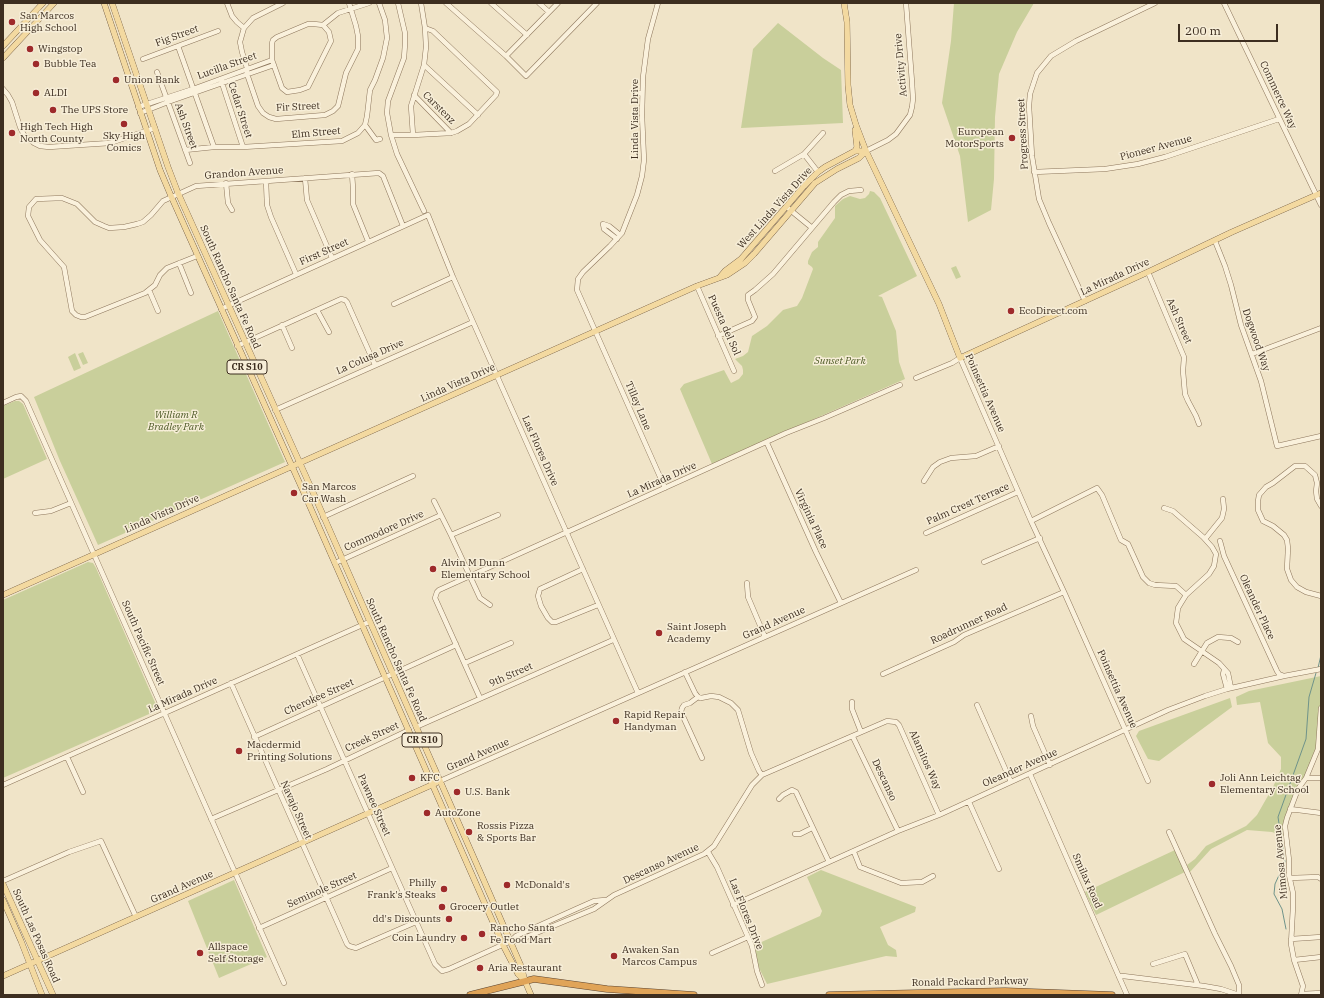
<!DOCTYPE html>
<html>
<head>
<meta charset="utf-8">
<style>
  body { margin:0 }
  #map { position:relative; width:1324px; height:998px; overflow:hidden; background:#f0e4c8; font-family:"IBM Plex Serif",serif }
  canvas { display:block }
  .frame { position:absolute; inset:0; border:4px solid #3d2e20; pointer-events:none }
  .scale { position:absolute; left:1178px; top:24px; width:100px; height:18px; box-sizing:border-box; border:2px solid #3d2e20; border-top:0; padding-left:5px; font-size:12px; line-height:14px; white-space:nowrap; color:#3d2e20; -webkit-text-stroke:3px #f7eed8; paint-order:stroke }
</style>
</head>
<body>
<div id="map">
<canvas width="1324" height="998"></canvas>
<div class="frame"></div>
<div class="scale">200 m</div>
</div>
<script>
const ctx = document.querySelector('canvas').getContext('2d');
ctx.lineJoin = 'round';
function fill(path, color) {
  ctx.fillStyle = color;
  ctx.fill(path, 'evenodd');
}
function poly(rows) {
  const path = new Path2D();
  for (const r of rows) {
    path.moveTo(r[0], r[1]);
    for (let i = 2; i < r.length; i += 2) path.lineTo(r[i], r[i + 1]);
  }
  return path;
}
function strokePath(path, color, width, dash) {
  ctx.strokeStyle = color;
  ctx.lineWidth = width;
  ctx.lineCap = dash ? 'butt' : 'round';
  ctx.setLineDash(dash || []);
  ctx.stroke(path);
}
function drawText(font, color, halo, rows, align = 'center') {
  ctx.font = font + ' "IBM Plex Serif",serif';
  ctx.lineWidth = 3;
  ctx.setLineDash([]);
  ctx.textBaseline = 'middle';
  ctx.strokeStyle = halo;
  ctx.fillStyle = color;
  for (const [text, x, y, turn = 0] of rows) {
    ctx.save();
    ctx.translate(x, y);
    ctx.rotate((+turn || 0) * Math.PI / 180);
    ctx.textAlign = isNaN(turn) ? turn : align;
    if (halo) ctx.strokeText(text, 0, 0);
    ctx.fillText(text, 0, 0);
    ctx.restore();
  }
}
fill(poly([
  [954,3,1034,3,1017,32,999,74,995,117,994,179,991,210,968,222,960,156,942,103,951,41],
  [778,23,823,58,841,70,843,123,741,128,753,49],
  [870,191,874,192,880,198,917,276,878,296,882,297,896,331,899,362,905,379,712,464,680,389,684,384,724,370,731,383,739,379,743,374,743,370,742,366,735,359,743,356,748,352,752,336,767,326,783,310,797,306,802,298,813,269,812,267,808,264,808,261,812,252,818,247,818,242,835,218,835,206,843,199,850,196,860,199,865,198,869,194],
  [956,266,961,277,956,279,951,268],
  [218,311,285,462,98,545,60,461,34,397],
  [83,352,88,363,83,365,78,354],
  [75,353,81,368,74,371,68,357],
  [15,401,19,401,23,404,47,459,3,479,3,406],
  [88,562,93,563,96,568,157,707,157,709,156,711,3,778,3,600],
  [1321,676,1321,708,1318,749,1298,789,1287,818,1286,837,1284,836,1279,837,1277,834,1272,832,1247,830,1211,849,1190,872,1187,865,1195,859,1206,846,1246,826,1257,815,1273,787,1281,769,1281,757,1268,743,1260,702,1237,705,1236,697,1249,691],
  [1230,698,1232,707,1159,761,1148,759,1136,736,1139,731],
  [1175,850,1185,872,1096,915,1085,892],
  [821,870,916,907,915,912,880,927,888,945,896,950,897,957,886,956,767,984,754,958,749,945,757,944,820,916,822,911,807,877],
  [234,880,267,957,219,978,188,901]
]), '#c9cf9b');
strokePath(poly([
  [1318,668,1321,655],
  [1286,929,1282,909,1274,894,1275,884,1285,862,1278,817,1306,739,1309,697,1316,673]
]), '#6f938a', 1);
const minor = poly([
  [227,3,232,16,237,22,244,28],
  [283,3,253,18,244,28,240,42,242,52,247,68,247,74,258,106,263,113,269,117,276,119,325,115,333,111,338,106,346,73,358,49,358,36,356,26,349,3],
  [398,3,405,33,405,44,404,58,388,101,387,113,391,135,397,154,424,211],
  [446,3,506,56,526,76,597,3],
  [491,3,527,35],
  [539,3,549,12],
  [658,3,648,39,643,77,642,115,644,160,642,176,637,195,622,233,610,246,583,272,578,279,577,290,665,488],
  [1224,3,1321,205],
  [308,24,314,24,323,25,329,32,331,41,308,87,300,90,287,92,282,88,272,60,272,43,273,40,277,37,308,24],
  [323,25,338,13,369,3],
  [178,46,214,147],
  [506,56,558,3],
  [143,59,218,31],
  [424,65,478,115],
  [157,72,190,163],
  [221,80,243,147],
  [3,89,8,95,12,102,20,127,24,135,34,143,40,146,49,147,110,143,155,128],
  [634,91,642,94],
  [414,95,451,133],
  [138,107,193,89,272,60],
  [140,113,168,102,274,65],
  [365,125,376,140,380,139],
  [391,135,413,135,451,133,457,131,469,124,496,95,497,92,433,31,425,28],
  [413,135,411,106,424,65,426,47,425,28,421,3],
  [185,150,214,147,243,147,342,141,358,133,365,125,367,116,370,90,375,80,383,58,387,38,385,20,379,3],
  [866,151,888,140,896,134,910,115,912,107,913,99,912,82,906,3],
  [804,154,818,172],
  [775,171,804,154,823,133],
  [1034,172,1105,169,1138,164,1165,157,1279,119],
  [352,174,353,188,353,204,368,241],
  [305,178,307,200,332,258],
  [266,181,267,205,271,217,296,274],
  [226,183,228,203,232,210],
  [789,209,811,227],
  [617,239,604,229,603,224,609,226,620,235],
  [1215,241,1225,266,1231,285,1241,325,1261,381,1277,446,1321,436],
  [197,256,167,268,160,275,155,285,145,293,85,317,81,317,76,315,72,311,64,267,40,240,28,216,29,207,36,199,62,198,77,204,95,222,104,226,109,228,124,227,137,224,143,222,151,215,163,201,196,186,379,173,383,176,403,226],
  [179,263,191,293],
  [1148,272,1184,357,1183,371,1185,394,1188,401,1196,416,1199,424],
  [697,286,734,371],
  [149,290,158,311],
  [1085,301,1049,223,1039,199,1032,156,1029,106,1030,94,1037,73,1051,56,1076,41,1155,3],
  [394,304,453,277],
  [221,309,428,215,453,277,638,693],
  [317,310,329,332],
  [282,325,292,348],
  [718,336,752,321,755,317,748,300,748,295,755,290,773,274,834,202,841,195,849,191,861,190],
  [237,346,341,299,345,300,347,302,375,365],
  [1252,354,1321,328],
  [916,378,952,363,960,358,1031,521,1064,592,1148,781],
  [3,403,16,397,21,396,26,401,284,983],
  [275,410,473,322],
  [767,443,816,552,841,603],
  [924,481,933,467,940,462,951,458,976,456,999,446],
  [434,501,451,535,480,598,490,605],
  [1321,506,1317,499,1316,491,1317,483,1315,475,1305,466,1295,466,1273,483,1266,487,1259,495,1258,501,1258,510,1263,521,1273,526,1284,535,1287,540,1288,548,1287,569,1291,580,1297,587,1306,592,1321,596],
  [1164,508,1173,511,1203,537,1212,547,1216,554,1214,566,1209,574,1186,595,1181,603,1178,608,1176,623,1184,639,1219,663,1228,673,1231,688],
  [35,513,51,511,71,503],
  [323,517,413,476],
  [1031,521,1097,488,1102,495,1121,540,1128,544,1143,577,1149,583,1155,585,1176,586,1186,595],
  [926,533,1018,492],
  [451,535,498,515],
  [1205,539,1222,518,1224,509,1223,499],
  [1220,541,1224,556,1277,671,1279,674,1284,676],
  [984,562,1040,538],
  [335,563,441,515],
  [583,569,540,589,538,596,541,606,548,618,552,622,556,622,598,605],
  [747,583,748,597,765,637],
  [297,654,435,964,442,971,449,969,511,941,517,941,594,909,614,895,704,854,714,846,752,785,762,775,887,721,896,722,899,725,939,815],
  [465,663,511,643],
  [1194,664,1207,643,1218,637,1231,638,1238,642],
  [1224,670,1223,674,1227,689],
  [685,672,695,693,698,697,701,698,711,696,719,697,731,703,738,710,751,753,759,771,762,775],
  [883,674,954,642,964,635,1064,592],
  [231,683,347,944,349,946,356,948,416,922],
  [698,697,690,703,684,705,682,708,681,712,702,758],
  [480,698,435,598,437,592,439,590,786,433,824,418,900,385],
  [852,702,852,709,861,732],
  [977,705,1011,782],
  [1031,716,1033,726,1050,765],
  [416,727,613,640],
  [254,737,454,646,456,644],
  [853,737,898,831],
  [67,757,83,792],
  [1030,774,1127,995],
  [1306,778,1321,778],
  [440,781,916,570],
  [3,785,369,622],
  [779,799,783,795,792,790,796,792,829,862],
  [969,802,999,869],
  [1290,809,1321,813],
  [211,819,327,769,409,730],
  [1169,832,1215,934,1231,966,1239,985,1239,995],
  [795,834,800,834,812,828],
  [708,852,717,867,748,937,752,946,757,971,762,985],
  [854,852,860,867,901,883,922,882,933,876],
  [1290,878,1318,877,1321,879],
  [3,881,69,852,101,841,136,917],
  [733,905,898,831,939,815,1168,710,1205,696,1227,689,1284,676,1321,669],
  [259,928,392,868],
  [1291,939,1321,937],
  [511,941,516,936,576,909,594,901,605,900],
  [712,953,748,937],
  [1294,960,1321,957],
  [1153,964,1185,954,1198,985],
  [1119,977,1123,976,1204,986,1221,989,1239,995],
  [1302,994,1321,993],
  [1301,995,1303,986,1294,960,1291,944,1293,907,1293,893,1289,875,1289,860,1285,826,1287,818,1298,789,1306,778,1318,749,1321,708]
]);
const major = poly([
  [104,3,160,170,171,196,304,493,503,945,518,974,525,981],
  [112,3,168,167,178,193,312,490,481,874,521,966,525,981,531,995],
  [844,3,847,22,848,85,850,105,856,125,866,151,939,304,960,358,1148,272,1232,232,1321,193],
  [3,46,43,3],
  [3,58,54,3],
  [855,130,857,147,855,151],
  [720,277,725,271,741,259,804,186,818,172,825,167,855,151,866,151],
  [3,595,697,286,727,275,745,263,754,254,815,183,837,169,859,158,866,151],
  [3,884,53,995],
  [3,900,21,941,42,995],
  [3,976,436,783]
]);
const highway = poly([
  [470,995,534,979,607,989,694,995],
  [829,995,1005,991,1112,995]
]);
strokePath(minor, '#8d765c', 5.5);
strokePath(major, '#5b4430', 6);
strokePath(highway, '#5b4430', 7);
strokePath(minor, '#faf1dc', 4.5);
strokePath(major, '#f3d9a0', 5.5);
strokePath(highway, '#e0a458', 6);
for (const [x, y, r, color] of [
  [12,22,4,"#9e2a2b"],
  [30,49,4,"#9e2a2b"],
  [36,64,4,"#9e2a2b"],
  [116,80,4,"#9e2a2b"],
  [36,93,4,"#9e2a2b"],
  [53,110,4,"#9e2a2b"],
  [124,124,4,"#9e2a2b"],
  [12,133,4,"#9e2a2b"],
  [1012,138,4,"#9e2a2b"],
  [1011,311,4,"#9e2a2b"],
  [294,493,4,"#9e2a2b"],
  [433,569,4,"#9e2a2b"],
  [659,633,4,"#9e2a2b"],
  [616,721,4,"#9e2a2b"],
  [239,751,4,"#9e2a2b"],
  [412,778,4,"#9e2a2b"],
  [1212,784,4,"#9e2a2b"],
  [457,792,4,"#9e2a2b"],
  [427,813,4,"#9e2a2b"],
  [469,832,4,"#9e2a2b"],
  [507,885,4,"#9e2a2b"],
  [444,889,4,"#9e2a2b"],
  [442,907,4,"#9e2a2b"],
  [449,919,4,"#9e2a2b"],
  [482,934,4,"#9e2a2b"],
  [464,938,4,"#9e2a2b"],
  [200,953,4,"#9e2a2b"],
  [614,956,4,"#9e2a2b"],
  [480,968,4,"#9e2a2b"]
]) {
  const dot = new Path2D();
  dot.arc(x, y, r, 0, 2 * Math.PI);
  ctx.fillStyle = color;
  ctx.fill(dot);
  strokePath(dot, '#f7eed8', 1.5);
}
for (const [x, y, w] of [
  [247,367,40],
  [422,740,40]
]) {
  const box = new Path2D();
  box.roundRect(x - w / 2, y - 7, w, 14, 3);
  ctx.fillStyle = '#f7eed8';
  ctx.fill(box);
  strokePath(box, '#3d2e20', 1);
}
drawText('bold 9px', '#3d2e20', null, [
  ["CR S10",247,367],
  ["CR S10",422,740]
]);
drawText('10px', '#3d2e20', '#f7eed8', [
  ["San Marcos",20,16],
  ["High School",20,28],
  ["Wingstop",38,49],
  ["Bubble Tea",44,64],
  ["Union Bank",124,80],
  ["ALDI",44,93],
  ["The UPS Store",61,110],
  ["High Tech High",20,127],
  ["North County",20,139],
  ["European",1004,132,"right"],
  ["MotorSports",1004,144,"right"],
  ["Sky High",124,136,"center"],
  ["Comics",124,148,"center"],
  ["EcoDirect.com",1019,311],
  ["San Marcos",302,487],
  ["Car Wash",302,499],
  ["Alvin M Dunn",441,563],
  ["Elementary School",441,575],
  ["Saint Joseph",667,627],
  ["Academy",667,639],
  ["Rapid Repair",624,715],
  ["Handyman",624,727],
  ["Macdermid",247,745],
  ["Printing Solutions",247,757],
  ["KFC",420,778],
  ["Joli Ann Leichtag",1220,778],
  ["Elementary School",1220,790],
  ["U.S. Bank",465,792],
  ["AutoZone",435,813],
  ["Rossis Pizza",477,826],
  ["& Sports Bar",477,838],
  ["Philly",436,883,"right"],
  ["Frank's Steaks",436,895,"right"],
  ["McDonald's",515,885],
  ["Grocery Outlet",450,907],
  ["dd's Discounts",441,919,"right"],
  ["Rancho Santa",490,928],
  ["Fe Food Mart",490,940],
  ["Coin Laundry",456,938,"right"],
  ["Allspace",208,947],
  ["Self Storage",208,959],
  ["Awaken San",622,950],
  ["Marcos Campus",622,962],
  ["Aria Restaurant",488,968]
], 'left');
drawText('10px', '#3d2e20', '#f7eed8', [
  ["Fig Street",177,36,-20],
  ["Activity Drive",901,65,-95],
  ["Lucilla Street",227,66,-20],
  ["Commerce Way",1278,95,65],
  ["Fir Street",298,107,-3],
  ["Carstenz",439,108,45],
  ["Cedar Street",240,110,72],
  ["Linda Vista Drive",635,119,-90],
  ["Ash Street",186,126,70],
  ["Elm Street",316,133,-5],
  ["Progress Street",1023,134,-93],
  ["Pioneer Avenue",1156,148,-15],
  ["Grandon Avenue",244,173,-4],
  ["West Linda Vista Drive",775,208,-48],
  ["First Street",324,252,-24],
  ["La Mirada Drive",1115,277,-25],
  ["South Rancho Santa Fe Road",230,287,66],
  ["Ash Street",1179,321,66],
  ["Puesta del Sol",724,325,66],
  ["Dogwood Way",1256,340,71],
  ["La Colusa Drive",370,357,-24],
  ["Linda Vista Drive",458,383,-24],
  ["Poinsettia Avenue",985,393,66],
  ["Tilley Lane",638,406,67],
  ["Las Flores Drive",540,451,66],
  ["La Mirada Drive",662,480,-24],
  ["Palm Crest Terrace",968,504,-24],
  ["Linda Vista Drive",162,514,-24],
  ["Virginia Place",811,519,65],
  ["Commodore Drive",384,531,-24],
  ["Oleander Place",1257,607,65],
  ["Grand Avenue",774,623,-24],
  ["Roadrunner Road",969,624,-25],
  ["South Pacific Street",143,643,66],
  ["South Rancho Santa Fe Road",396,660,66],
  ["9th Street",511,675,-24],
  ["Poinsettia Avenue",1117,689,66],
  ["La Mirada Drive",183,695,-24],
  ["Cherokee Street",319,697,-24],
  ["Creek Street",372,737,-25],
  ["Grand Avenue",478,755,-24],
  ["Alamitos Way",925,760,66],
  ["Oleander Avenue",1020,768,-24],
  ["Descanso",884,780,65],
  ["Pawnee Street",374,805,66],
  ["Navajo Street",296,810,66],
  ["Mimosa Avenue",1281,862,-95],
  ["Descanso Avenue",661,864,-25],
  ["Smilax Road",1087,881,66],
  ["Grand Avenue",182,887,-24],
  ["Seminole Street",322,890,-24],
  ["Las Flores Drive",746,914,68],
  ["South Las Posas Road",36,936,66],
  ["Ronald Packard Parkway",970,982,-1]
]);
drawText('italic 10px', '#4d5a26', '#f7eed8', [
  ["Sunset Park",840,361],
  ["William R",176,415],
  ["Bradley Park",176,427]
]);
</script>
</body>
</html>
